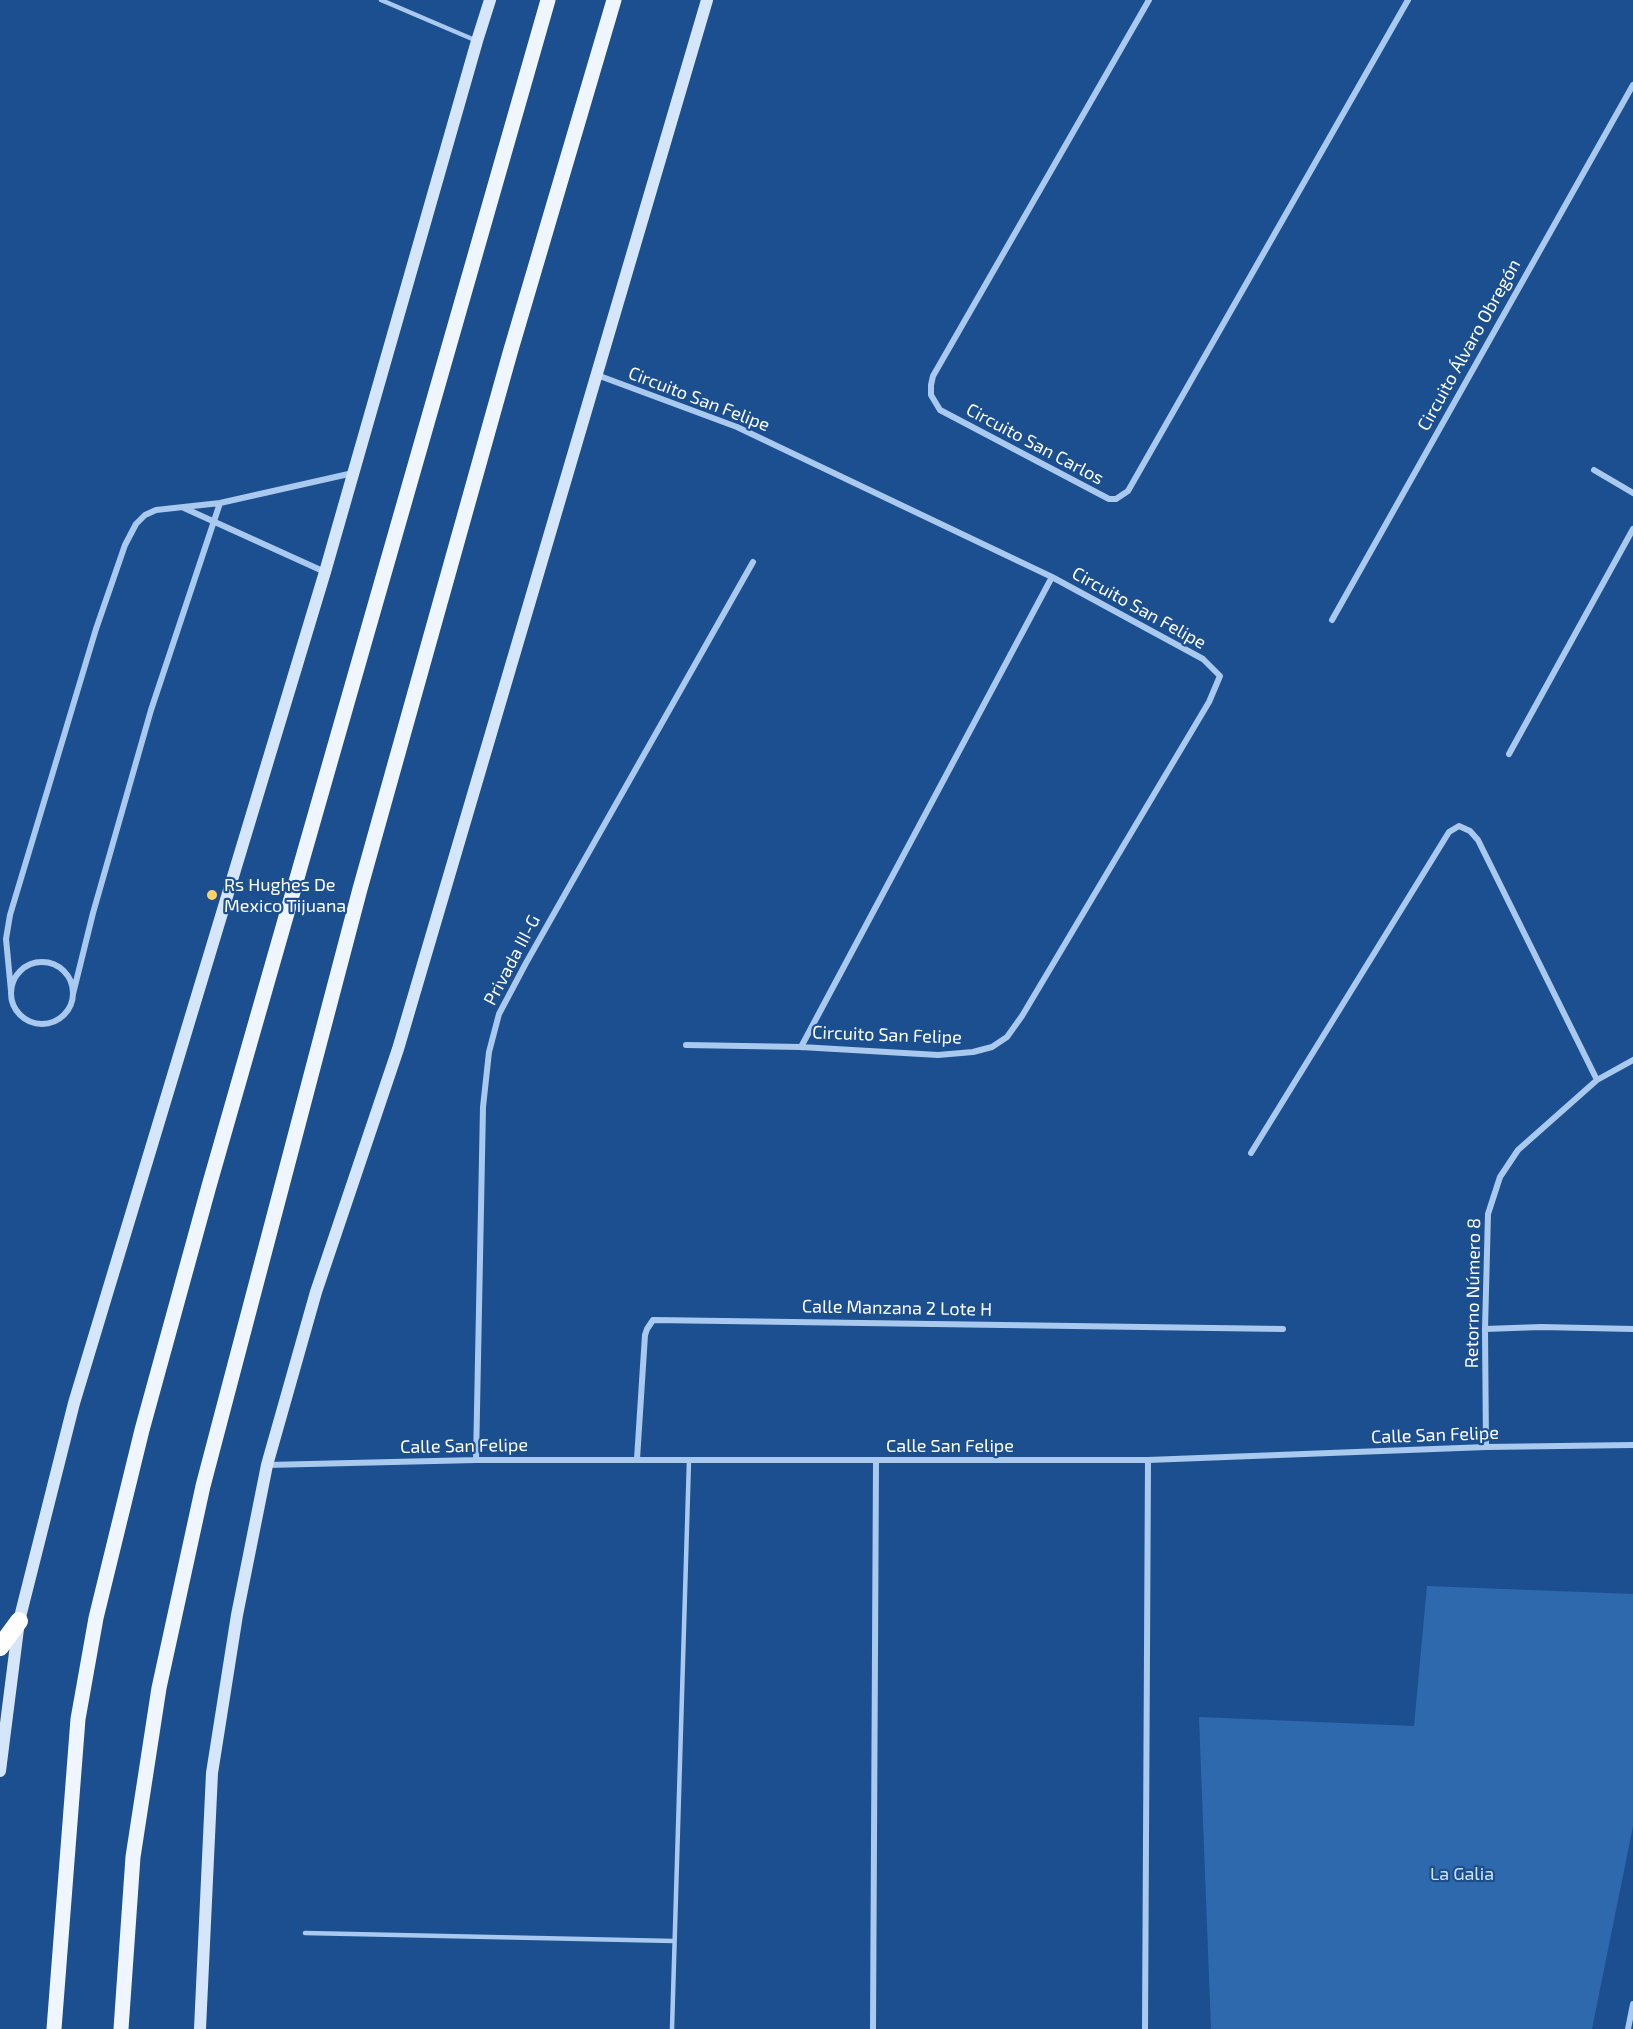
<!DOCTYPE html>
<html>
<head>
<meta charset="utf-8">
<style>
  body { margin:0 }
  canvas { display:block; background:#1b4f8f }
</style>
</head>
<body>
<canvas width="1633" height="2029"></canvas>
<script>
const ctx = document.querySelector('canvas').getContext('2d');
ctx.lineJoin = 'round';
function fill(path, color) {
  ctx.fillStyle = color;
  ctx.fill(path, 'evenodd');
}
function poly(rows) {
  const path = new Path2D();
  for (const r of rows) {
    if (r.length === 3) {
      path.moveTo(r[0] + r[2], r[1]);
      path.arc(r[0], r[1], r[2], 0, 2 * Math.PI);
      continue;
    }
    path.moveTo(r[0], r[1]);
    for (let i = 2; i < r.length; i += 2) path.lineTo(r[i], r[i + 1]);
  }
  return path;
}
function strokePath(path, color, width, dash) {
  ctx.strokeStyle = color;
  ctx.lineWidth = width;
  ctx.lineCap = dash ? 'butt' : 'round';
  ctx.setLineDash(dash || []);
  ctx.stroke(path);
}
function drawText(font, color, halo, rows, align = 'center') {
  ctx.font = font + ' "Exo 2",sans-serif';
  ctx.lineWidth = 4.5;
  ctx.setLineDash([]);
  ctx.textBaseline = 'middle';
  ctx.strokeStyle = halo;
  ctx.fillStyle = color;
  for (const [text, x, y, turn = 0] of rows) {
    ctx.save();
    ctx.translate(x, y);
    ctx.rotate((+turn || 0) * Math.PI / 180);
    ctx.textAlign = isNaN(turn) ? turn : align;
    if (halo) ctx.strokeText(text, 0, 0);
    ctx.fillText(text, 0, 0);
    ctx.restore();
  }
}
fill(poly([
  [1427,1586,1633,1594,1633,1826,1592,2029,1211,2029,1199,1717,1414,1726]
]), '#2e69ad');
strokePath(poly([
  [381,0,477,41],
  [305,1933,674,1941],
  [672,2029,689,1460]
]), '#a9c9ee', 4.5);
strokePath(poly([
  [1149,0,933,376,931,385,931,395,940,410,1109,499,1116,499,1128,491,1408,0],
  [597,375,737,427,1052,577,1203,659,1220,676,1209,702,1022,1016,1007,1037,992,1047,973,1052,938,1055,801,1047,686,1045],
  [1594,470,1633,493],
  [184,508,325,572],
  [1332,620,1633,85],
  [1509,754,1633,529],
  [42,993,31],
  [11,991,6,939,10,915,96,629,125,545,136,524,145,515,156,510,220,503,353,473],
  [73,994,93,913,151,710,220,503],
  [801,1047,1052,577],
  [1251,1153,1449,832,1459,826,1470,831,1478,840,1597,1080],
  [1485,1329,1541,1327,1633,1329],
  [1486,1447,1485,1329,1488,1214,1500,1177,1518,1150,1597,1080,1633,1060],
  [637,1459,645,1335,647,1329,653,1320,1283,1329],
  [476,1460,483,1107,489,1052,499,1014,526,963,753,562],
  [267,1465,476,1460,1148,1460,1486,1447,1633,1445],
  [873,2029,876,1461],
  [1145,2029,1148,1460],
  [1628,2029,1633,2004]
]), '#a9c9ee', 6);
strokePath(poly([
  [0,1771,19,1621,74,1403,325,572,477,41,490,0],
  [200,2029,212,1773,237,1615,267,1465,316,1292,398,1049,707,0]
]), '#d6e6fa', 12);
strokePath(poly([
  [54,2029,78,1719,96,1618,142,1430,209,1186,548,0],
  [121,2029,133,1857,159,1688,203,1486,360,889,510,353,614,0]
]), '#f0f6ff', 15);
strokePath(poly([
  [0,1647,19,1621]
]), '#fff', 18);
for (const [x, y, r, color] of [
  [212,895,6,"#ffd166"]
]) {
  const dot = new Path2D();
  dot.arc(x, y, r, 0, 2 * Math.PI);
  ctx.fillStyle = color;
  ctx.fill(dot);
  strokePath(dot, '#1b4f8f', 2);
}
drawText('18px', '#fff', '#1b4f8f', [
  ["Circuito Álvaro Obregón",1469,345,-61],
  ["Circuito San Felipe",699,399,21],
  ["Circuito San Carlos",1035,444,28],
  ["Circuito San Felipe",1139,608,29],
  ["Privada III-G",512,960,-62],
  ["Circuito San Felipe",887,1035,2],
  ["Retorno Número 8",1473,1293,-89],
  ["Calle Manzana 2 Lote H",897,1308,1],
  ["Calle San Felipe",1435,1435,-2],
  ["Calle San Felipe",464,1446,-1],
  ["Calle San Felipe",950,1446]
]);
drawText('18px', '#fff', '#1b4f8f', [
  ["Rs Hughes De",224,885],
  ["Mexico Tijuana",224,906]
], 'left');
drawText('18px', '#cfe3fa', '#1b4f8f', [
  ["La Galia",1462,1874]
]);
</script>
</body>
</html>
